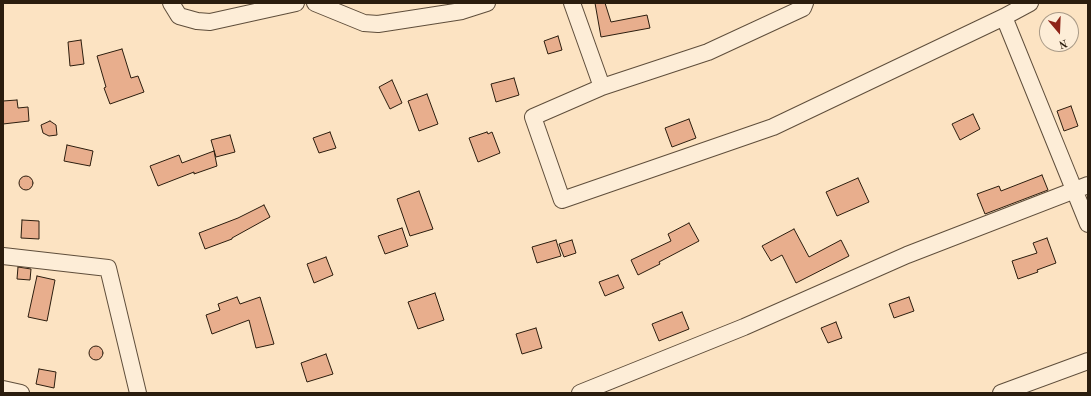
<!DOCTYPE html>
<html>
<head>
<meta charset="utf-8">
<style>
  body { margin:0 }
  #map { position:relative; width:1091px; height:396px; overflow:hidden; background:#fce3c2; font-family:"Old Standard TT",serif }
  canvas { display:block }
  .frame { position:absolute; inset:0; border:4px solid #2b1d0e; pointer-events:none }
  .north { position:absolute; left:1039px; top:12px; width:40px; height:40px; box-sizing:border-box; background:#fdedd7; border:1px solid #a99a87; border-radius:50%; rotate:161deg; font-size:11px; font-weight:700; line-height:16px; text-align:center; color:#2b1d0e }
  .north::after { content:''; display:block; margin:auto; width:14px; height:18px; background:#8f2418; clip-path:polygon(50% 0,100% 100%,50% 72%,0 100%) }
</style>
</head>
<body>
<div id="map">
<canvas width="1091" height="396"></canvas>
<div class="frame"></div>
<div class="north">N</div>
</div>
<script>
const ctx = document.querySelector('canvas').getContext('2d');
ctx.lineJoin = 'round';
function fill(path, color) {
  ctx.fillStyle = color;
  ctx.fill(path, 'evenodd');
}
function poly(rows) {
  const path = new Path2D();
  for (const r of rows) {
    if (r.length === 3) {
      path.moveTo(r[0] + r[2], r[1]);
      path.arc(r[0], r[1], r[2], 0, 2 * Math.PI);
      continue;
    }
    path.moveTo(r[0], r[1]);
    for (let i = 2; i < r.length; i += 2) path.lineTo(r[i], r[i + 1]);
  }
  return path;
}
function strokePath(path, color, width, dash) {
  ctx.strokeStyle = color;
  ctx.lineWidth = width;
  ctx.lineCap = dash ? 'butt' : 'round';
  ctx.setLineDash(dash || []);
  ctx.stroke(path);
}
const building = poly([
  [595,3,605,3,611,22,647,15,650,28,601,37,595,3],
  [558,36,562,50,548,54,544,41,558,36],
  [81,40,84,64,70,66,68,42,81,40],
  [122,49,131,78,138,76,144,92,110,104,104,88,106,87,97,56,122,49],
  [514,78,519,95,496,102,491,84,514,78],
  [392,80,402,103,390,109,379,87,392,80],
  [427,94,438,124,419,131,408,101,427,94],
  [17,100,18,108,28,107,29,121,3,124,3,101,17,100],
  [1071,106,1078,126,1064,131,1057,111,1071,106],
  [973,114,980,129,960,140,952,124,973,114],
  [689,119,696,138,672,147,665,128,689,119],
  [50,121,56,125,57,135,49,136,43,133,41,125,50,121],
  [330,132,336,148,319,153,313,138,330,132],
  [487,132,488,134,492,132,500,153,478,162,469,138,487,132],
  [230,135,235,152,216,157,211,140,230,135],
  [67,145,93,151,90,166,64,161,67,145],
  [214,151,217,166,194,174,194,172,158,186,150,166,179,155,182,163,214,151],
  [1042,175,1048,190,985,214,977,194,999,186,1001,191,1042,175],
  [26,183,7],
  [858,178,869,202,837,216,826,192,858,178],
  [419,191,433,229,410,236,397,199,419,191],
  [264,205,270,217,232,238,232,239,205,249,199,233,238,218,264,205],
  [22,220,39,221,39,239,21,238,22,220],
  [689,223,699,241,659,262,660,264,638,275,631,260,671,241,668,234,689,223],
  [402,228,408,246,385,254,378,236,402,228],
  [794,229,809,257,841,240,849,256,796,283,782,255,771,261,762,246,794,229],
  [1047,238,1056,263,1037,270,1038,272,1018,279,1012,261,1037,253,1033,243,1047,238],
  [556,240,561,256,537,263,532,247,556,240],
  [572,240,576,253,564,257,559,244,572,240],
  [326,257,333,275,314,283,307,264,326,257],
  [18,267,31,269,30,280,17,279,18,267],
  [618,275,624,288,605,296,599,282,618,275],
  [37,276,55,280,47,321,28,317,37,276],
  [435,293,444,320,418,329,408,302,435,293],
  [237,297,240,304,260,297,274,344,256,348,249,320,212,334,206,315,220,310,218,304,237,297],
  [909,297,914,311,894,318,889,304,909,297],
  [682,312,689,329,659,341,652,324,682,312],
  [836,322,842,338,828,343,821,328,836,322],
  [536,328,542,348,522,354,516,334,536,328],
  [96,353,7],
  [326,354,333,374,307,382,301,363,326,354],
  [39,369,56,372,54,388,36,384,39,369]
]);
fill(building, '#e8ae8d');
strokePath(building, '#2b1d0e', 1);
const minor = poly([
  [171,3,179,16,197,21,210,22,296,3],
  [315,3,364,23,378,24,462,11,487,3],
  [572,3,602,87],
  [805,3,803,8,708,52,602,87,533,117,562,200,773,127,1004,17,1030,3],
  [1004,17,1088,224],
  [3,256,108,268,138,393],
  [3,389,21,393],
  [580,393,744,327,907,255,1088,185],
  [1001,393,1088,361]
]);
strokePath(minor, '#5f4e3b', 18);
strokePath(minor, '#fdedd7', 16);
</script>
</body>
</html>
